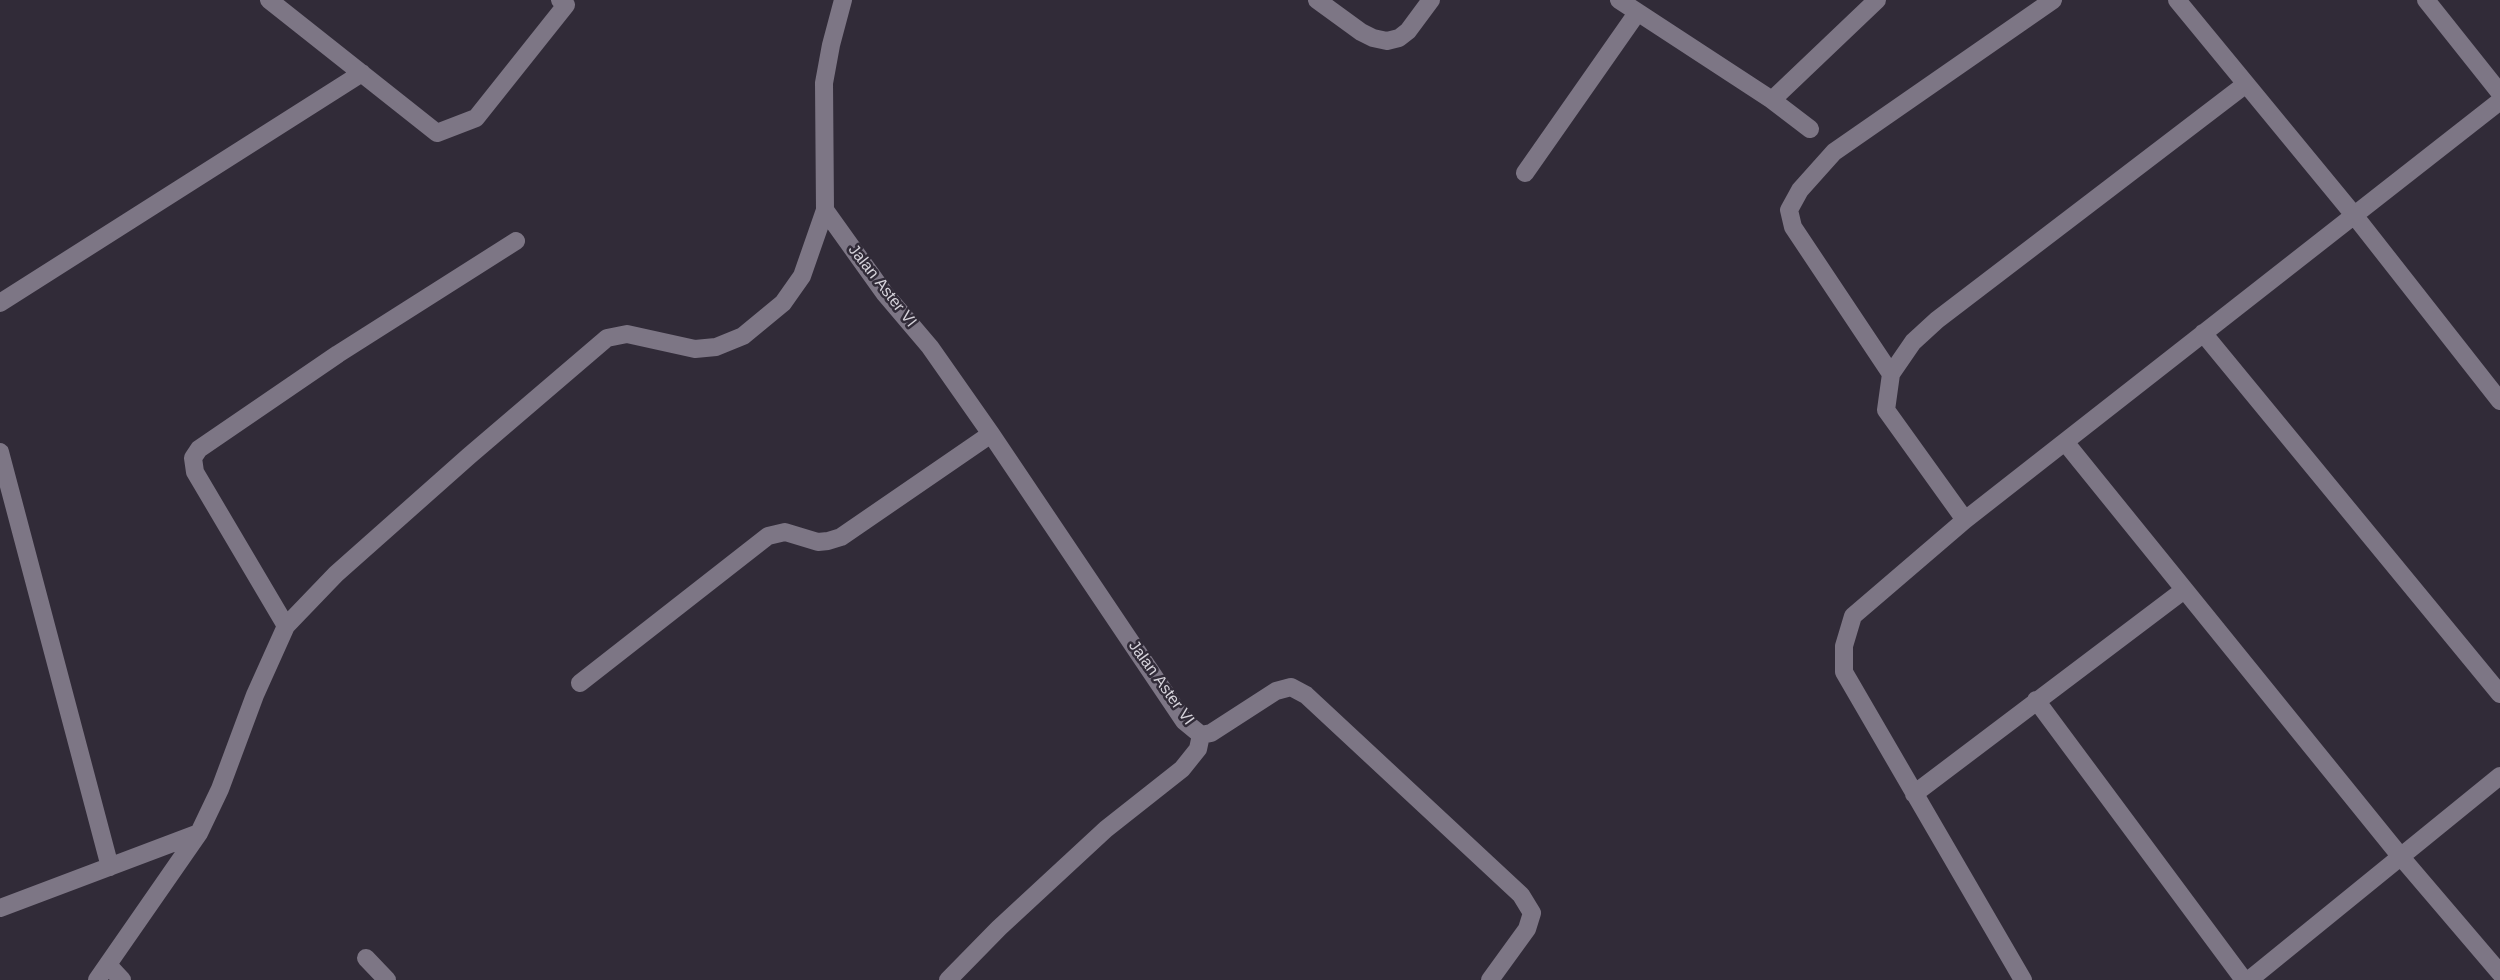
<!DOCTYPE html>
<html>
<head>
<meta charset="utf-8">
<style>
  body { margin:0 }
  canvas { display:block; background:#312b38 }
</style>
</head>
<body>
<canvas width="2500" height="980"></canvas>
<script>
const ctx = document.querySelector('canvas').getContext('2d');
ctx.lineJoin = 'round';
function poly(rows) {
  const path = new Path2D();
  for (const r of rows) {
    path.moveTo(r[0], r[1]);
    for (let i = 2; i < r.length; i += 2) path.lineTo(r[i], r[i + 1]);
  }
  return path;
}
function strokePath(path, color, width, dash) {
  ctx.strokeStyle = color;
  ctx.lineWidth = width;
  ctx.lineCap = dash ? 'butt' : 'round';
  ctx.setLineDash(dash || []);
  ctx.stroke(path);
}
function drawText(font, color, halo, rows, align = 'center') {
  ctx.font = font + ' Helvetica,sans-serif';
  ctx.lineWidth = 5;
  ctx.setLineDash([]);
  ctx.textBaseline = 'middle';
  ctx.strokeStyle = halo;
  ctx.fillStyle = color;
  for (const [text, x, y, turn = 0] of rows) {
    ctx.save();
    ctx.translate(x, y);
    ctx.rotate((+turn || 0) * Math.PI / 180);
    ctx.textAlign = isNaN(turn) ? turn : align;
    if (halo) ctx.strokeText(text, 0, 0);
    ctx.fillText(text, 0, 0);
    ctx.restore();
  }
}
strokePath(poly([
  [269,0,437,133,476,118,566,5,560,0],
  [1317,0,1361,32,1373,38,1387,41,1399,38,1408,31,1431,0],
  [1619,0,1772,100,1810,129],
  [2177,0,2354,215,2500,401],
  [2426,0,2500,93],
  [1772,100,1877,0],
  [1525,173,1637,13],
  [825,210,885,294,930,347,991,434,1184,721,1201,735,1211,733,1276,691,1291,687,1306,695,1521,895,1532,913,1527,929,1490,980],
  [0,303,362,73],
  [2203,333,2500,694],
  [1891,374,1793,227,1789,210,1800,190,1834,152,2053,0],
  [2065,442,2401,857,2500,973],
  [0,452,110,867],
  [1965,520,1886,410,1891,374,1913,342,1937,320,2246,84],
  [286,626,195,472,193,458,199,449,338,354,516,241],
  [580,683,768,536,785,532,818,542,828,541,841,537,991,434],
  [2036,700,2244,980],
  [1914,794,2184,590],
  [0,908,199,833],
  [366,958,387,980],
  [108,965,122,980],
  [97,980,199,833,220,789,255,695,286,626,336,574,469,456,607,338,627,334,695,349,716,347,743,336,783,303,802,276,825,210,824,83,831,45,843,0],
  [948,980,999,928,1106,829,1182,769,1198,749,1201,735],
  [2023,980,1844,672,1844,646,1853,616,1965,520,2500,101],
  [2249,980,2500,776]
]), '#7d7685', 18);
drawText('16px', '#d6d3db', '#312b38', [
  ["Jalan Aster VI",882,286,52],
  ["Jalan Aster VI",1161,683,54]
]);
</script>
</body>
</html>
